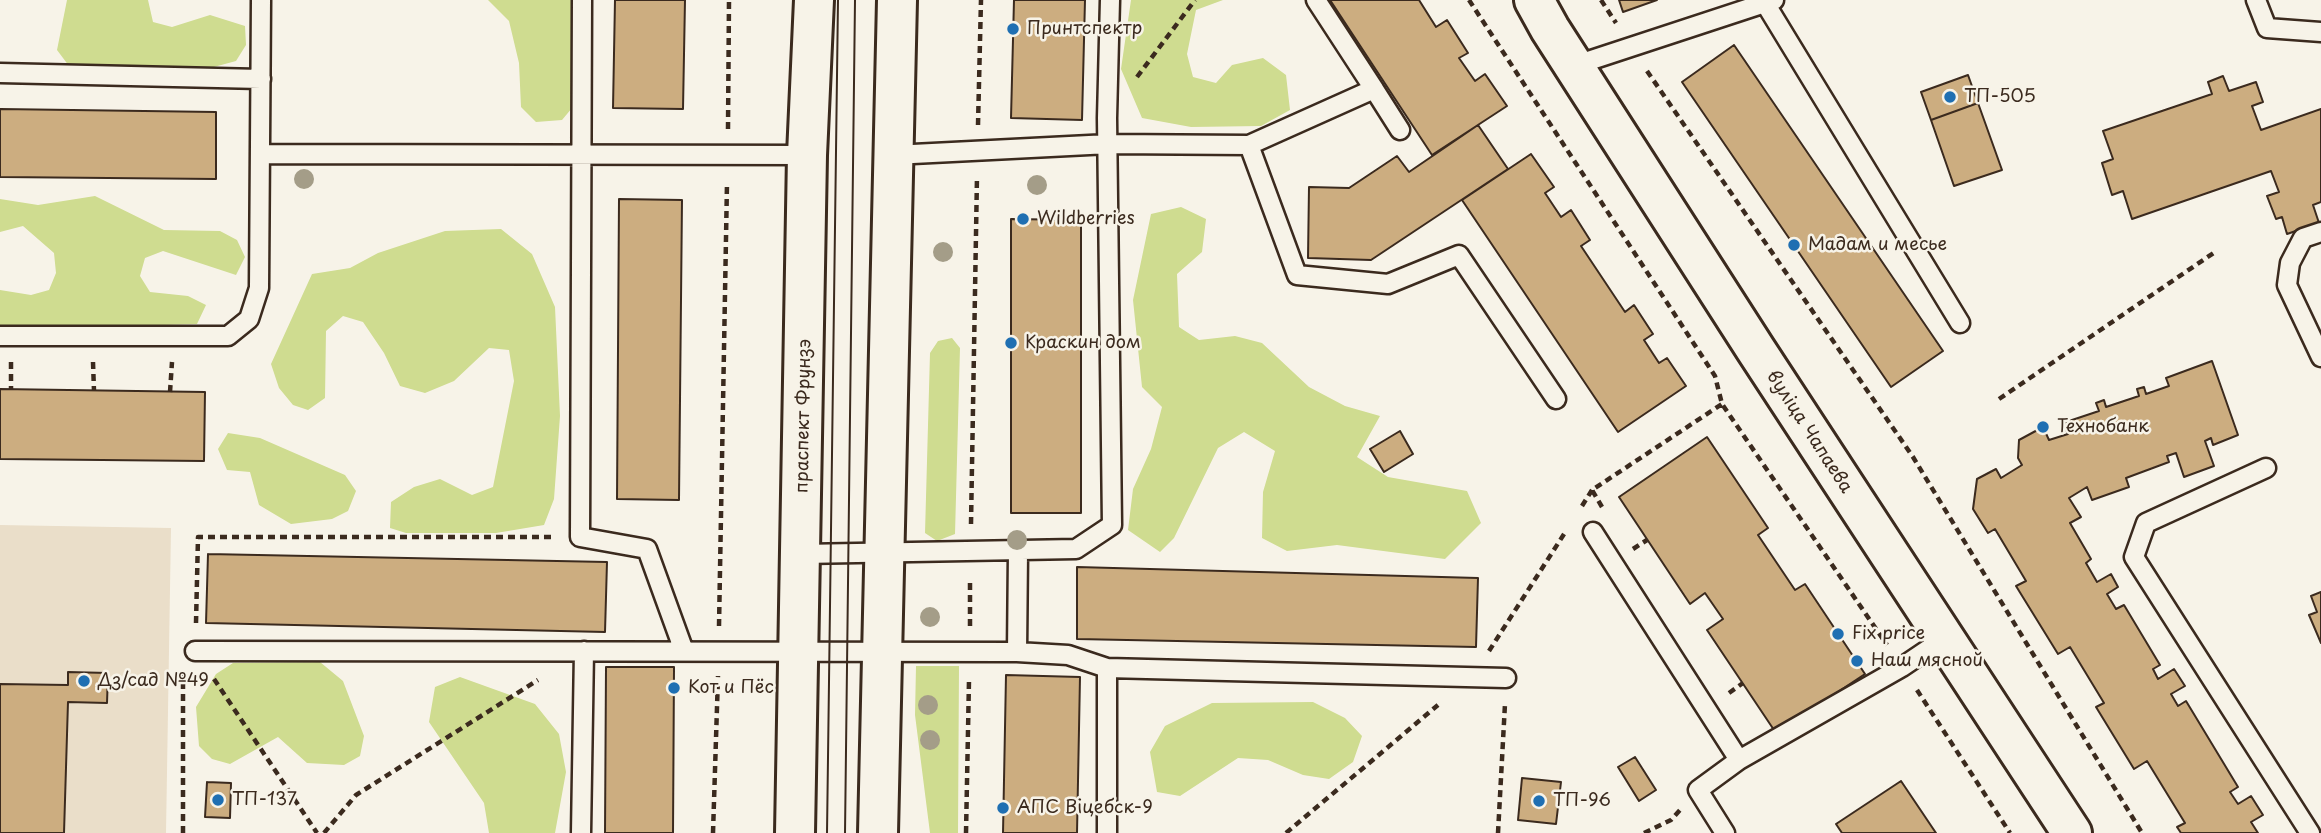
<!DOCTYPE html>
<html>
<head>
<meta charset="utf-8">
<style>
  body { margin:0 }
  canvas { display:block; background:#f7f3e8 }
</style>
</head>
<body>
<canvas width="2321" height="833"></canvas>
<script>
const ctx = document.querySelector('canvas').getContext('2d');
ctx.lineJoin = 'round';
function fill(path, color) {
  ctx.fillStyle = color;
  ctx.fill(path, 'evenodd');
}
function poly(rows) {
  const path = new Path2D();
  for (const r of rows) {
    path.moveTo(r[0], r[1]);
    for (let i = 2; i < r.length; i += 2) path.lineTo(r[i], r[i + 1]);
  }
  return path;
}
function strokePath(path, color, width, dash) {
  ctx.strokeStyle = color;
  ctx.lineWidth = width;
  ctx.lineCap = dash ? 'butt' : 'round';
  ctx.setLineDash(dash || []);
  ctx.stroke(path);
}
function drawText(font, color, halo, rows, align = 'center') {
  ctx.font = font + ' "Playpen Sans",sans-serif';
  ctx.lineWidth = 5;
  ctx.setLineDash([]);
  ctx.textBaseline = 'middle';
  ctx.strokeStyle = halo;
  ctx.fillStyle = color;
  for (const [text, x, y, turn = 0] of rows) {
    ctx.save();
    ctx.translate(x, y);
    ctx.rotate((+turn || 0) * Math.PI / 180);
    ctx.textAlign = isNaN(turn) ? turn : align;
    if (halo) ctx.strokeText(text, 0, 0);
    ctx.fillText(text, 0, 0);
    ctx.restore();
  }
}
fill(poly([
  [0,525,171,528,166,833,0,833]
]), '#eadec9');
fill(poly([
  [67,0,148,0,153,22,172,27,210,15,245,26,246,45,236,61,199,71,69,66,57,50],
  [488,0,573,0,572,108,562,120,536,122,521,107,519,63,509,21],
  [1131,0,1223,0,1196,10,1187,54,1193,77,1216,83,1232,65,1263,58,1286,75,1290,110,1261,126,1191,127,1142,118,1121,69],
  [95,196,164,230,220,231,237,240,245,257,236,275,163,251,145,258,140,276,150,292,188,296,206,305,197,324,0,330,0,290,31,295,49,290,56,273,54,253,23,226,0,232,0,199,38,205],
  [1181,207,1206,219,1202,252,1177,274,1179,327,1199,340,1235,336,1262,343,1309,387,1345,406,1380,416,1357,457,1388,477,1467,491,1481,523,1445,559,1337,545,1287,551,1262,538,1263,492,1275,451,1244,432,1218,448,1174,538,1160,552,1128,530,1133,489,1151,449,1162,407,1142,387,1133,300,1151,214],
  [501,229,532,254,555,307,560,416,554,499,544,525,496,533,406,533,390,528,391,502,414,487,440,479,472,495,493,487,514,381,509,350,489,348,454,381,425,393,400,386,384,353,363,322,343,316,326,331,325,398,308,410,293,405,279,388,271,364,312,274,350,268,378,253,445,231],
  [952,338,960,348,955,534,937,541,925,533,930,353,938,341],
  [228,433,260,438,345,475,356,491,348,511,332,519,291,524,259,505,250,472,227,470,218,449],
  [320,662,343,681,364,736,360,756,344,765,307,763,278,737,230,764,212,759,199,746,196,707,216,674,233,663],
  [916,666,959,666,958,833,930,833,915,715],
  [460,677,535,704,559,734,566,772,555,833,489,833,484,803,429,722,435,687],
  [1313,702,1345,718,1362,736,1353,762,1329,779,1303,775,1268,760,1238,758,1180,796,1157,792,1150,752,1165,726,1212,703]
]), '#cfdc90');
const building = poly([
  [615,0,685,0,683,109,613,108,615,0],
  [1014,0,1085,0,1082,120,1011,118,1014,0],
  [1330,0,1419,0,1436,27,1447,20,1468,53,1459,58,1475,81,1485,74,1507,106,1432,155,1330,0],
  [1619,0,1657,0,1623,12,1619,0],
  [1734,45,1943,351,1891,387,1682,82,1734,45],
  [1968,75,1978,103,1931,120,1921,92,1968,75],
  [2223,76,2229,91,2256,82,2263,102,2252,106,2261,130,2321,109,2321,202,2313,205,2319,223,2287,234,2282,217,2276,219,2267,196,2279,192,2271,171,2132,219,2123,191,2112,195,2102,163,2113,159,2103,131,2212,94,2208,82,2223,76],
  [1978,103,2002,170,1954,186,1931,120,1978,103],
  [0,109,216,112,216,179,0,177,0,109],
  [1478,125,1508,169,1371,260,1308,258,1309,187,1349,188,1397,156,1409,172,1478,125],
  [1531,154,1554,187,1545,193,1561,217,1571,210,1590,240,1581,246,1625,312,1634,305,1653,334,1644,340,1659,363,1667,358,1686,386,1618,432,1462,200,1531,154],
  [619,199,682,200,679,500,617,499,619,199],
  [1011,219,1081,220,1081,513,1011,513,1011,219],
  [2212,361,2238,435,2213,445,2211,438,2205,441,2214,466,2184,477,2176,453,2167,456,2169,462,2126,478,2129,487,2092,500,2087,487,2069,498,2081,517,2070,523,2091,559,2086,563,2097,582,2111,574,2118,587,2107,594,2116,609,2124,605,2160,665,2153,669,2158,679,2174,669,2185,686,2171,694,2178,706,2186,701,2238,787,2230,792,2238,804,2251,796,2263,815,2251,822,2258,833,2181,833,2177,827,2185,823,2147,761,2134,769,2096,707,2104,703,2070,647,2058,654,2016,586,2026,581,1995,529,1988,533,1973,509,1977,479,1996,469,2001,478,2022,465,2018,458,2019,440,2043,427,2049,440,2068,434,2063,423,2099,411,2096,403,2104,400,2106,407,2139,396,2137,389,2144,387,2146,394,2169,386,2166,378,2212,361],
  [0,389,205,392,204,461,0,459,0,389],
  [1400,431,1413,454,1384,472,1370,449,1400,431],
  [1707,437,1768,528,1758,535,1795,590,1805,584,1865,674,1776,733,1707,630,1723,619,1705,593,1690,604,1619,497,1707,437],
  [208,554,607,562,605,632,206,623,208,554],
  [1077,567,1478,578,1476,647,1077,639,1077,567],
  [2321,592,2321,643,2309,615,2317,612,2311,596,2321,592],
  [606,667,674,667,673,833,605,833,606,667],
  [68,672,108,673,107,703,68,702,64,833,0,833,0,684,68,685,68,672],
  [1006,675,1080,677,1077,833,1003,833,1006,675],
  [1635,757,1656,790,1639,801,1618,767,1635,757],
  [1522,778,1561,782,1556,824,1518,820,1522,778],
  [1901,781,1936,833,1842,833,1836,824,1901,781],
  [207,782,231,783,230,818,205,817,207,782]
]);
fill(building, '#ccad80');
strokePath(building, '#3b2a1e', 2);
const service = poly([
  [582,0,580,537,647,549,684,651],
  [2256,0,2267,28,2321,32],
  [1765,3,1960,323],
  [1573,66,1774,0],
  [0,73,261,79],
  [1374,89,1400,130],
  [1249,145,1297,275,1388,284,1459,255,1556,399],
  [260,154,807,155],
  [893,155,1109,144,1249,145,1374,89,1316,0],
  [2321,232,2303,238,2290,263,2287,285,2321,357],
  [0,336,228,336,249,319,259,288,261,0],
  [2266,468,2146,523,2134,557,2310,833],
  [1593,532,1739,760,1902,667,1945,638],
  [802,554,1076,549,1112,525,1107,118,1110,0],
  [195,651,1017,652,1068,655,1107,668,1506,678],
  [1017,652,1018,552],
  [581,833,584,651],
  [1107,833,1107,668],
  [1725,833,1698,790,1739,760]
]);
const tertiary = poly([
  [1534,0,1550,29,1756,350,2072,833]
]);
const primary = poly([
  [795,833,807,155,814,0],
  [878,833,897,0]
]);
strokePath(service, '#3b2a1e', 23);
strokePath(tertiary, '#3b2a1e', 44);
strokePath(primary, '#3b2a1e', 44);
strokePath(poly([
  [1469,0,1715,376,1722,404,1887,645],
  [1601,0,1616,23],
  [1647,71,1913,457,2142,833],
  [1137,77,1195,0],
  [978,125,981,0],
  [728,129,729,0],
  [11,362,11,390],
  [93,362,94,391],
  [170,392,172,362],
  [1999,399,2215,252],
  [1582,506,1592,490],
  [1602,507,1592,490,1722,404],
  [971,524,977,176],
  [1633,549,1647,540],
  [196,623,198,537,555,537],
  [719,626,727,183],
  [970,626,970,578],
  [1489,651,1566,531],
  [214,679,317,833],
  [1917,690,2010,833],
  [1729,693,1743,683],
  [183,833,183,673],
  [324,833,356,795,538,680],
  [713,833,718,676],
  [966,833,969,680],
  [1286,833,1438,705],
  [1498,833,1505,704],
  [1644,833,1671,820,1681,809]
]), '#3b2a1e', 4.5, [7, 5]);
strokePath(service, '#f7f3e8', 18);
strokePath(tertiary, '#f7f3e8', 38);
strokePath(primary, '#f7f3e8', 38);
strokePath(poly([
  [827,833,838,0],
  [845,833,855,0]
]), '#3b2a1e', 2);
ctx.fillStyle = '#a49d88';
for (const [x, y] of [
  [304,179],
  [1037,185],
  [943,252],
  [1017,540],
  [930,617],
  [928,705],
  [930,740]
]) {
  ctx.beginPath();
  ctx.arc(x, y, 10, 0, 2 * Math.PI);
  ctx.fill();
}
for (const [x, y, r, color] of [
  [1013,29,7,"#1f6fb2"],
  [1950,97,7,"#1f6fb2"],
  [1023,219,7,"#1f6fb2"],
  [1794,245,7,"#1f6fb2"],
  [1011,343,7,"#1f6fb2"],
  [2043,427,7,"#1f6fb2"],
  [1838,634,7,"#1f6fb2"],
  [1857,661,7,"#1f6fb2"],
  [84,681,7,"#1f6fb2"],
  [674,688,7,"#1f6fb2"],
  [218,800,7,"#1f6fb2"],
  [1539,801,7,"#1f6fb2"],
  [1003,808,7,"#1f6fb2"]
]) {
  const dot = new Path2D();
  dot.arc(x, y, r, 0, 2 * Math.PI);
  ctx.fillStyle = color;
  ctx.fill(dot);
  strokePath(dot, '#f7f3e8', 2.5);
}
drawText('18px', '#3b2a1e', '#f7f3e8', [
  ["Принтспектр",1027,29],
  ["ТП-505",1964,97],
  ["Wildberries",1037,219],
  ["Мадам и месье",1808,245],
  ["Краскин дом",1025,343],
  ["Технобанк",2057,427],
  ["Fix price",1852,634],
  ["Наш мясной",1871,661],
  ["Дз/сад №49",98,681],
  ["Кот и Пёс",688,688],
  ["ТП-137",232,800],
  ["ТП-96",1553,801],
  ["АПС Віцебск-9",1017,808]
], 'left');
drawText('18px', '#3b2a1e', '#f7f3e8', [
  ["праспект Фрунзэ",804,416,-89],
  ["вуліца Чапаева",1809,432,57]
]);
</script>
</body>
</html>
